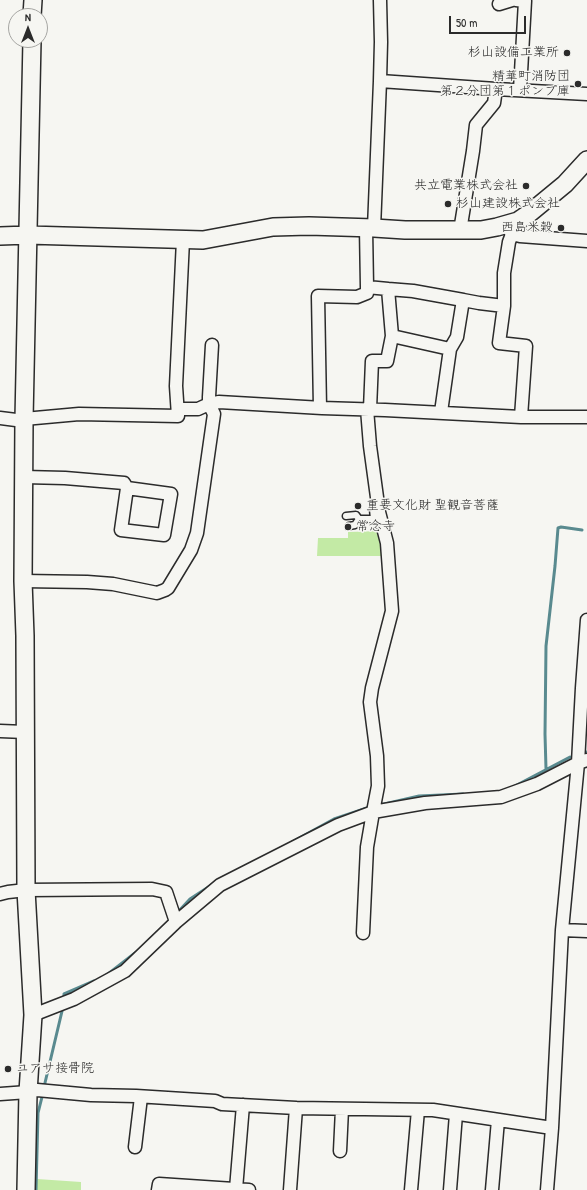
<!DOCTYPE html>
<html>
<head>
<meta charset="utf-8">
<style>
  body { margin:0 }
  #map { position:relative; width:587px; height:1190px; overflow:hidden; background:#f6f6f2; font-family:"Patrick Hand",sans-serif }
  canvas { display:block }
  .north { position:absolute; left:8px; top:8px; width:40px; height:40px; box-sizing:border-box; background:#f6f6f2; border:1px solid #a5a5a2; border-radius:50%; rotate:0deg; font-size:11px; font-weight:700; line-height:16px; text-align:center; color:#2b2b2b }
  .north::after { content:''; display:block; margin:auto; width:14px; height:18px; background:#2b2b2b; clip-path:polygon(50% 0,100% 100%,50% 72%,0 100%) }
  .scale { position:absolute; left:449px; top:16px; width:77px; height:18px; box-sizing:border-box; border:2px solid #2b2b2b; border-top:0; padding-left:5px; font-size:12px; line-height:14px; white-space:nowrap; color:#2b2b2b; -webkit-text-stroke:3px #f6f6f2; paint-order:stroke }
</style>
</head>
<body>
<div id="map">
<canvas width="587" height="1190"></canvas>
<div class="north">N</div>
<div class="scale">50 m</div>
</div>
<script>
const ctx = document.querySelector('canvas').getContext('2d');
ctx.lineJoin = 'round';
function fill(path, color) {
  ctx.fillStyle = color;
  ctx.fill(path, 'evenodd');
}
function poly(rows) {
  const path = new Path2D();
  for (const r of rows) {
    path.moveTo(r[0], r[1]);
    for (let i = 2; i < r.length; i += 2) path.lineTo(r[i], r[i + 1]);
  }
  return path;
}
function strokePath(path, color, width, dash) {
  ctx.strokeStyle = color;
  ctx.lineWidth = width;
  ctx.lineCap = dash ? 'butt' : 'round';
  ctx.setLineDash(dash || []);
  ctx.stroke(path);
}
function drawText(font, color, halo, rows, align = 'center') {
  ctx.font = font + ' "Patrick Hand","Klee One",sans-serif';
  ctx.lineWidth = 3;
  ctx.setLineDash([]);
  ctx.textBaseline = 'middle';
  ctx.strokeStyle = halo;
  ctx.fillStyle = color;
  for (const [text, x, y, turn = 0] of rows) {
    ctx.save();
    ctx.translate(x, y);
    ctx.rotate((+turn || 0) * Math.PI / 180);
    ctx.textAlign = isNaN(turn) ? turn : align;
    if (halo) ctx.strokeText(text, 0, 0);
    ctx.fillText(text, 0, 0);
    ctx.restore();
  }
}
fill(poly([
  [381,531,383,556,317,556,318,538,348,538,348,532],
  [37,1179,81,1182,81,1190,37,1190]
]), '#c3eaa5');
strokePath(poly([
  [583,753,587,752],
  [546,769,545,734,546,646,555,566,558,528,561,527,582,530],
  [515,786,570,757],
  [380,805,419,796,463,794],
  [292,842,334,819,367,808],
  [177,913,190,899,213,884],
  [108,974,135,953],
  [64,1000,64,994,94,981],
  [44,1087,63,1007],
  [36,1190,38,1113,43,1093]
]), '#598a8f', 3);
const lane = poly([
  [346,516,356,515,359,519],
  [349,526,355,525,359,519,374,519,373,509]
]);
const street = poly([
  [516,0,525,1,520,90],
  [499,4,512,0],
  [380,81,496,89,587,94],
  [366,228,367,287,388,289,392,336],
  [374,228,380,81,381,42,380,0],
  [508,228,512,234,520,236,587,241],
  [460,231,473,151,476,125,494,103,496,89],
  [388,289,413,291,463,300],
  [504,306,499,343,526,346,521,417],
  [320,408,318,296,357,297,367,293,367,287],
  [178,409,198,409,209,404,219,402,322,408,385,410,521,417,587,417],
  [370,409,372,361,387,361,392,336,450,349,457,337,463,300,479,303,504,306,504,273,509,242,512,234],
  [441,412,450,349],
  [0,418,16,420,24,419,79,414,178,416,176,386,183,240],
  [24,477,65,478,124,483,127,488,121,530,164,535,171,494,127,488],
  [23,581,87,582,113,584,157,593,165,590,168,588,191,550,197,533,214,414,209,404,209,397,212,345],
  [0,731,25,732],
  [0,894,8,892,26,890,152,889,166,892,176,922],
  [562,930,587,931],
  [363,933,367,847,373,812,378,786,377,756,370,702,372,688,392,611,387,543,379,512,370,446,367,409],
  [33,1015,74,999,125,971,176,922,220,885,338,825,373,812,425,803,501,797,537,784,578,763,587,760],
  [0,1094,28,1092,37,1090,91,1095,136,1096,215,1101,222,1104,296,1108,433,1110,552,1128,562,930,578,763,582,688,587,620],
  [135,1147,141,1097],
  [340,1151,342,1109],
  [236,1189,243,1105],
  [158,1190,159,1184,249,1190],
  [290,1190,296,1108],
  [411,1190,418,1110],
  [450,1190,456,1114],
  [492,1190,498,1120],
  [547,1190,552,1128]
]);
const secondary = poly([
  [32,16,33,0],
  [0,236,28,235,203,240,273,227,309,226,374,228,405,230,481,230,497,227,518,221,531,212,565,184,587,160],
  [26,1190,28,1092,33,1015,26,890,25,636,23,581,24,419,32,40]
]);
strokePath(lane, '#2b2b2b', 9);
strokePath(street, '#2b2b2b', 15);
strokePath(secondary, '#2b2b2b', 20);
strokePath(lane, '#f6f6f2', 6);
strokePath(street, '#f6f6f2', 12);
strokePath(secondary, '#f6f6f2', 17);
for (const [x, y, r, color] of [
  [567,53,4,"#2b2b2b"],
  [578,84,4,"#2b2b2b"],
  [526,186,4,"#2b2b2b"],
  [448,204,4,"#2b2b2b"],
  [561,228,4,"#2b2b2b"],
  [358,506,4,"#2b2b2b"],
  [348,527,4,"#2b2b2b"],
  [8,1069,4,"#2b2b2b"]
]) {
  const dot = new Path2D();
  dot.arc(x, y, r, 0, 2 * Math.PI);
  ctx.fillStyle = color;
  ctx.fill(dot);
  strokePath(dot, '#f6f6f2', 1.5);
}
drawText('13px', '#2b2b2b', '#f6f6f2', [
  ["杉山設備工業所",559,53],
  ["精華町消防団",570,77],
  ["第２分団第１ポンプ庫",570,92],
  ["共立電業株式会社",518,186],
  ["杉山建設株式会社",456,204,"left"],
  ["西島米穀",553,228],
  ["重要文化財 聖観音菩薩",366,506,"left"],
  ["常念寺",356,527,"left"],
  ["ユアサ接骨院",16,1069,"left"]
], 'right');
</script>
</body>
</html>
